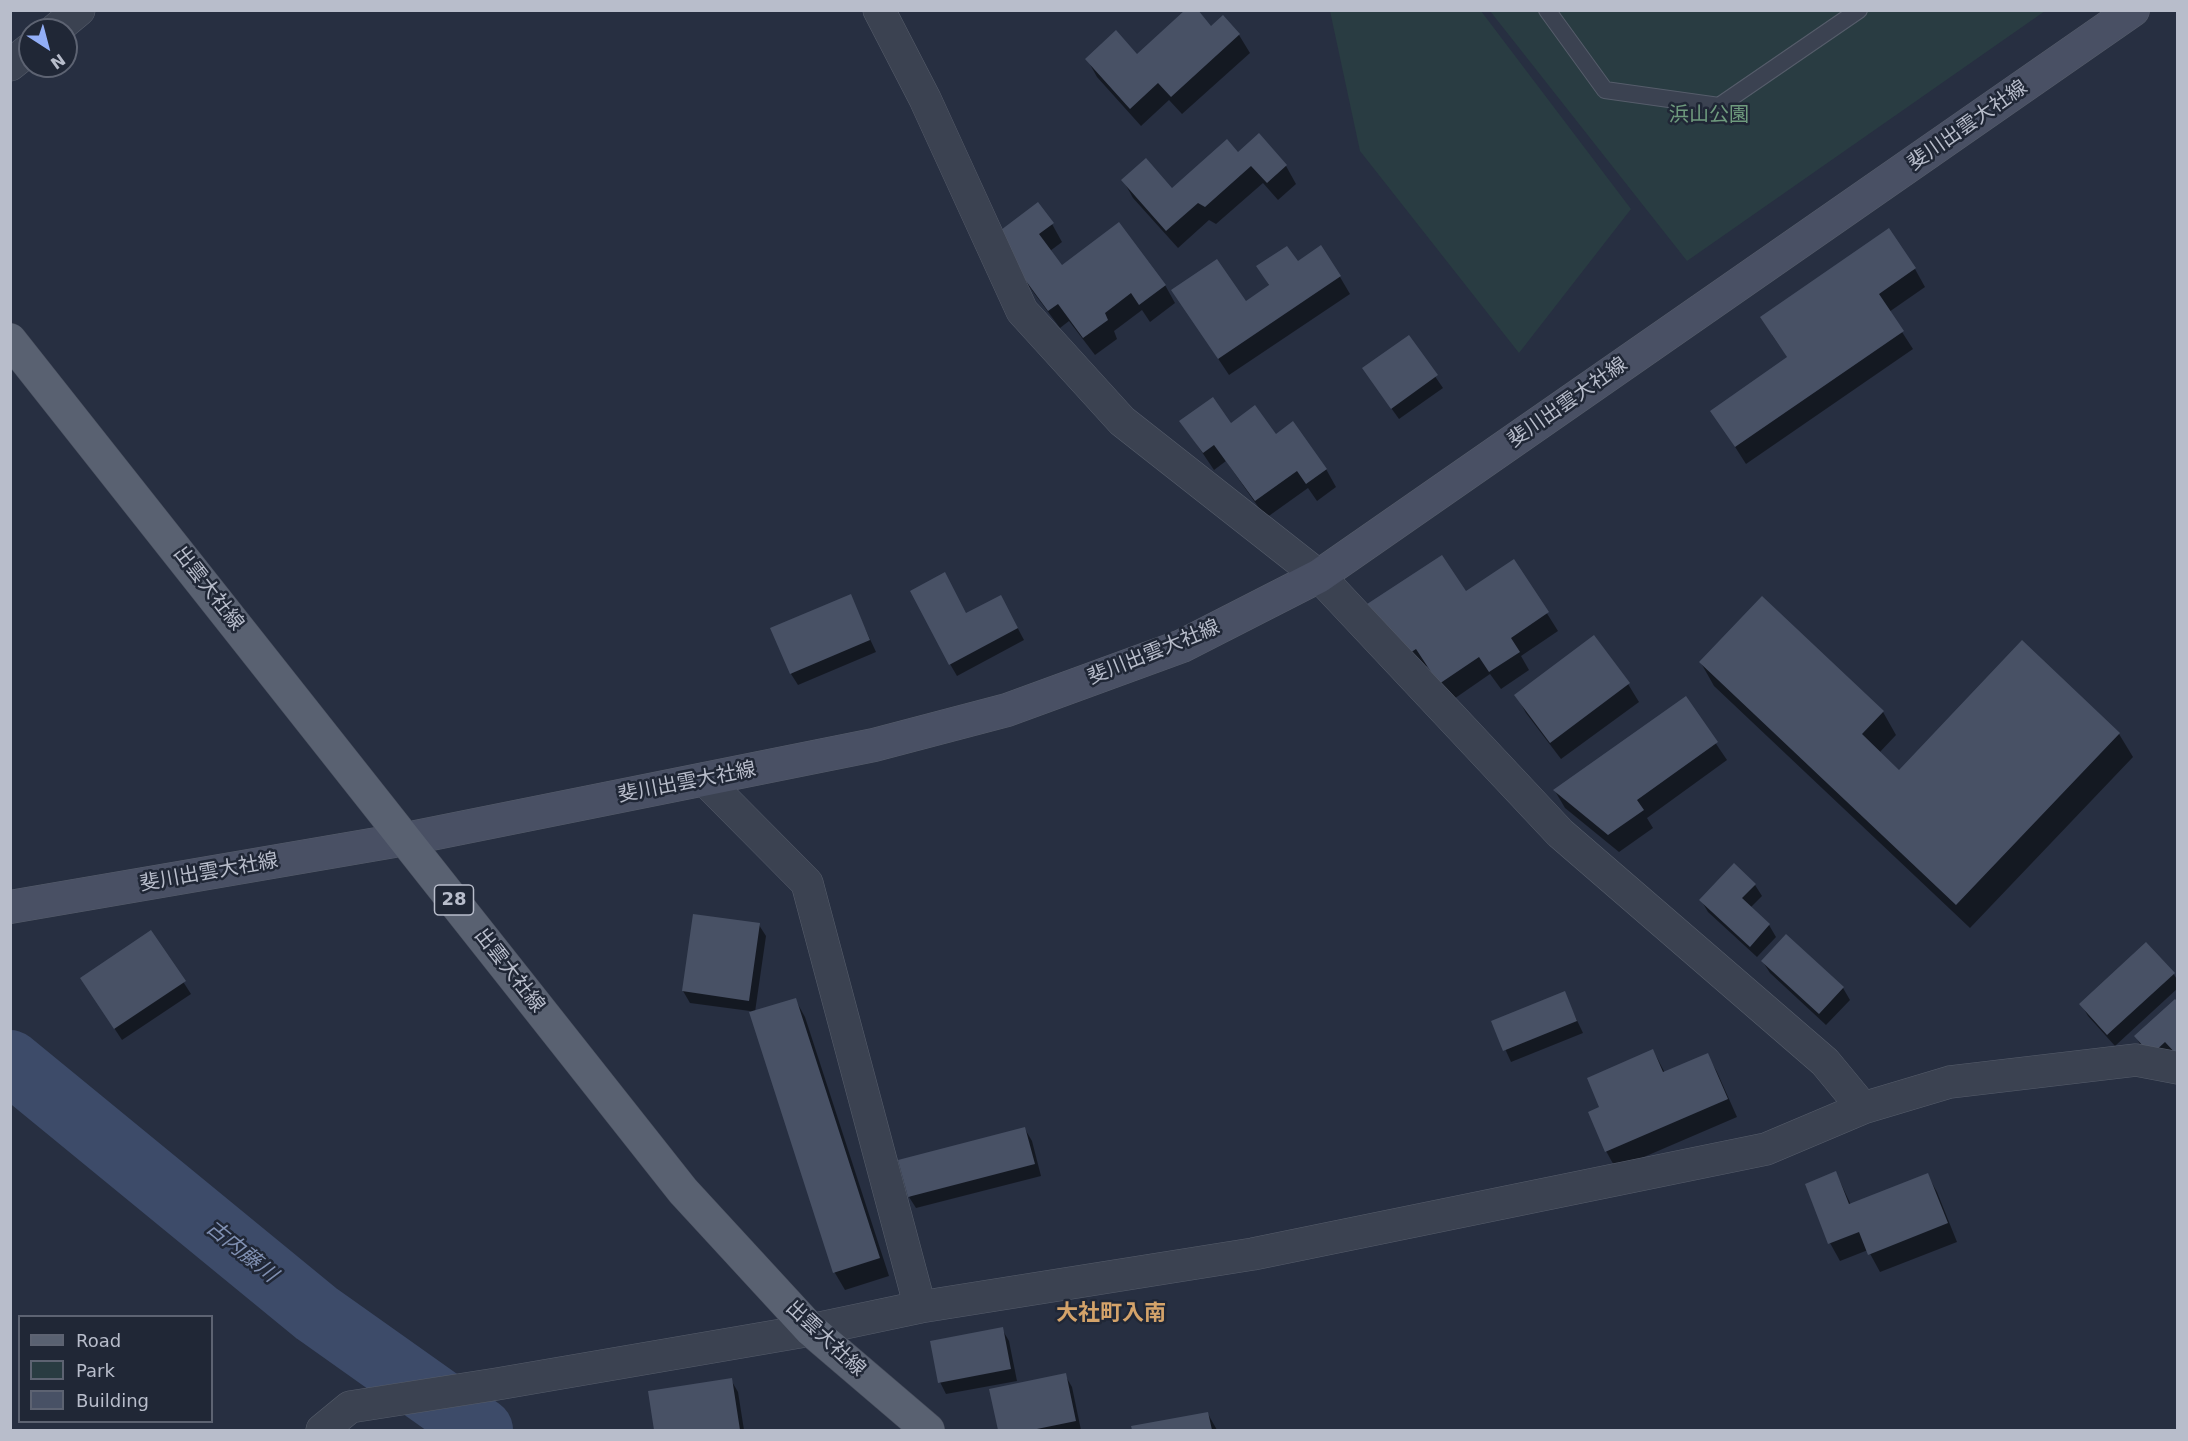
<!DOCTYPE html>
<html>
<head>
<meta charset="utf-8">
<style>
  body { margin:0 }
  #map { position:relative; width:2188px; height:1441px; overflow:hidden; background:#272f41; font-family:"DejaVu Sans",sans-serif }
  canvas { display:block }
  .frame { position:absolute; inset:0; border:12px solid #b8bdcb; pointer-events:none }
  .legend { position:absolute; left:18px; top:1315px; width:195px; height:108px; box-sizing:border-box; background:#202736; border:2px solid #5d6372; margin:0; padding:8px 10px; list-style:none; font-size:18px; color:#b8bdcb }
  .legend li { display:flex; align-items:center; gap:12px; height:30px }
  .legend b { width:30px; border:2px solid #5d6372 }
  .north { position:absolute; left:18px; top:18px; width:60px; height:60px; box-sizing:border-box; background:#202736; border:2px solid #5d6372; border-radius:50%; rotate:144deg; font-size:16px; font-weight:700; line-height:24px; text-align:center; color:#b8bdcb }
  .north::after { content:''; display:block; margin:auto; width:21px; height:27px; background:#92aef6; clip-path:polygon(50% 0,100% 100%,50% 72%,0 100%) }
</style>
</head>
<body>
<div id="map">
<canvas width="2188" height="1441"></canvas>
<div class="frame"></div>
<ul class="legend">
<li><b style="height:8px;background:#596171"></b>Road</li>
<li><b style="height:16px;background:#293c42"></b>Park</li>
<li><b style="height:16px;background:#485165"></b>Building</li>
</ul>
<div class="north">N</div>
</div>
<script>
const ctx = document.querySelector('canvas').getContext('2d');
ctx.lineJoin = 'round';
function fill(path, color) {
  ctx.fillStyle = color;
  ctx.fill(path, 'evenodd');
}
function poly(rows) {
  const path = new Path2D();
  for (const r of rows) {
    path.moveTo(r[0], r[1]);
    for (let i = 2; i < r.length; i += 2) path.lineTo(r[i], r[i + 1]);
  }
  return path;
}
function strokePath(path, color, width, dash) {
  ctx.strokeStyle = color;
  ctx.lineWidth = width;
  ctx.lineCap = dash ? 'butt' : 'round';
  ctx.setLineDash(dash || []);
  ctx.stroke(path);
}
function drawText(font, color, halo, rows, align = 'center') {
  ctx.font = font + ' "DejaVu Sans","Noto Sans JP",sans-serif';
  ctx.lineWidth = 5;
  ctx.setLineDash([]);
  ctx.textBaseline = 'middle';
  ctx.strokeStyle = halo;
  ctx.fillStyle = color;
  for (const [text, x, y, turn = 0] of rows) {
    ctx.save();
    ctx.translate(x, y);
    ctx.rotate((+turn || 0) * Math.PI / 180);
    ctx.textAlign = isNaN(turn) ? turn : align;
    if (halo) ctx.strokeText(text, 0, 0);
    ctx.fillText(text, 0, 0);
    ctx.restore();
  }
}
fill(poly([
  [1330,11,1481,11,1631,209,1519,353,1360,151],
  [1490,11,2045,11,1687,261]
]), '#293c42');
fill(poly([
  [1223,17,1239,35,1250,53,1182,114,1169,100,1141,126,1097,77,1087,59,1137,56,1211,28],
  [1238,154,1286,166,1296,184,1278,200,1263,183,1216,224,1209,220,1178,248,1133,198,1123,180,1172,190],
  [1052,224,1062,242,1050,251,1062,267,1165,285,1175,303,1150,322,1142,310,1114,331,1117,339,1095,355,1069,321,1060,328,1005,254],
  [1297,263,1340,277,1350,294,1229,375,1173,291,1245,303,1270,287,1258,267],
  [1915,269,1925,287,1889,312,1913,349,1746,464,1712,411,1788,358,1772,335],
  [1408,337,1443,388,1399,419,1371,380],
  [1181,421,1231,425,1275,436,1326,469,1336,487,1317,501,1308,488,1266,518,1226,461,1214,470],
  [1514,561,1558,631,1521,656,1529,670,1501,689,1490,674,1451,701,1427,666,1408,679,1373,626,1465,593],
  [850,596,876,652,798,685,791,674],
  [1007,608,1024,640,957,676,950,664,966,615],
  [1701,663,1883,712,1896,735,1879,753,1899,772,2119,734,2133,757,1970,928,1714,686],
  [1628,684,1639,702,1561,759,1526,713,1516,695],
  [1685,698,1727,760,1647,818,1653,828,1619,852,1565,808,1555,791],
  [1755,885,1762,896,1750,908,1769,925,1776,937,1757,957,1708,912,1701,900],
  [759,925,766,936,755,1012,795,999,805,1017,889,1276,845,1290,835,1273,750,1011,690,1003,683,991],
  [151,932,191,994,122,1040,89,990],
  [1786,937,1843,988,1850,1000,1826,1025,1770,973,1763,962],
  [2173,973,2178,981,2178,988,2115,1046,2088,1016,2081,1004],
  [1564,993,1583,1033,1511,1062,1493,1022],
  [2178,1004,2178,1058,2142,1048,2136,1037],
  [1653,1050,1665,1073,1707,1054,1717,1072,1737,1117,1616,1169,1606,1151,1601,1108],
  [1025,1129,1032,1141,1041,1176,916,1208,909,1197],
  [1836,1173,1851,1205,1927,1174,1937,1192,1957,1242,1880,1272,1868,1250,1840,1261,1830,1243],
  [1002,1329,1009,1341,1017,1381,946,1394,940,1382],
  [1065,1375,1072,1387,1081,1430,999,1430,991,1390],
  [731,1380,738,1392,744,1430,656,1430,650,1392],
  [1208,1414,1217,1430,1133,1430,1133,1428]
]), '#0007');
strokePath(poly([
  [10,1062,316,1313,481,1430]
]), '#3d4b69', 64);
fill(poly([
  [1185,10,1198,10,1211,26,1223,15,1240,34,1171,97,1158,83,1130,109,1085,59,1116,30,1137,54],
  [1259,133,1287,165,1267,183,1251,166,1205,207,1198,203,1166,231,1121,180,1146,158,1172,188,1227,139,1238,152],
  [1038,202,1054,223,1039,234,1062,265,1119,222,1166,285,1139,305,1131,293,1105,313,1108,320,1083,338,1058,304,1048,311,993,236],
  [1889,228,1916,268,1879,294,1904,331,1735,447,1710,411,1787,357,1760,317],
  [1321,245,1341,276,1218,359,1171,290,1217,259,1246,301,1269,285,1256,266,1287,246,1298,261],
  [1409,335,1438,375,1391,409,1362,368],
  [1213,397,1231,423,1255,405,1276,434,1293,421,1327,469,1306,484,1297,471,1255,501,1214,445,1203,453,1179,421],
  [1442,555,1466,591,1514,559,1549,612,1511,638,1520,652,1489,672,1479,657,1439,684,1416,649,1396,662,1361,608],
  [945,572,966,613,1001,595,1018,628,949,665,910,591],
  [851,594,870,640,790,674,770,628],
  [1762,596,1884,711,1862,734,1899,770,2022,640,2120,733,1956,905,1699,662],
  [1594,635,1630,683,1550,743,1514,695],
  [1686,696,1718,742,1637,800,1644,810,1608,835,1553,790],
  [1734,863,1756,884,1742,898,1770,924,1750,947,1699,900],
  [693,914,760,923,749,1001,682,991],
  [151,930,186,981,114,1029,80,978],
  [1786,934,1844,987,1819,1014,1761,961],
  [2146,942,2175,973,2107,1035,2079,1004],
  [1565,991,1577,1021,1503,1051,1491,1021],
  [796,998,880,1258,833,1273,749,1012],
  [2175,999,2178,1002,2178,1056,2165,1042,2151,1055,2134,1036],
  [1653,1049,1663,1072,1708,1053,1728,1099,1605,1152,1588,1112,1599,1107,1587,1078],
  [1025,1127,1035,1164,908,1197,898,1160],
  [1836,1171,1849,1204,1928,1173,1948,1223,1868,1255,1859,1232,1828,1244,1805,1184],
  [1003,1327,1011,1369,938,1383,930,1341],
  [1066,1373,1076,1421,1032,1430,998,1430,989,1389],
  [732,1378,740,1430,654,1430,648,1391],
  [1208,1412,1212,1430,1132,1430,1131,1426]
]), '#485165');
const lane = poly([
  [1547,10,1605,90,1719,106,1859,10]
]);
const street = poly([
  [879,10,925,99,1022,311,1122,421,1319,576,1560,833,1825,1062,1863,1108,1950,1082,2136,1060,2178,1068],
  [55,30,79,10],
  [10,65,30,49],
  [704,779,807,883,920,1307],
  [322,1430,350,1407,497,1384,811,1330,920,1307,1253,1254,1766,1149,1863,1108]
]);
const secondary = poly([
  [10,907,406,839,874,745,1007,710,1182,646,1319,576,2133,10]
]);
const primary = poly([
  [10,340,683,1191,811,1330,928,1430]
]);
strokePath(lane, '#565d6b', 18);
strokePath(street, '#565d6b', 33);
strokePath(secondary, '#565d6b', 34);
strokePath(primary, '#454b5a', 34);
strokePath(lane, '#3b4251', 16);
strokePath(street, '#3b4251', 32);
strokePath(secondary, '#495064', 33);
strokePath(primary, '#596171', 33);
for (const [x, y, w] of [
  [454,900,39]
]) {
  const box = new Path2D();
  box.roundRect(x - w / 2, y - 15, w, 30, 4.5);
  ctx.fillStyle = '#202736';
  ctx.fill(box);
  strokePath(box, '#b8bdcb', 1.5);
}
drawText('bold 18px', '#b8bdcb', null, [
  ["28",454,900]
]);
drawText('20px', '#6f9b7e', '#202736', [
  ["浜山公園",1709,116]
]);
drawText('20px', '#b8bdcb', '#202736', [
  ["斐川出雲大社線",1968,126,-35],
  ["斐川出雲大社線",1568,403,-35],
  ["出雲大社線",208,589,52],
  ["斐川出雲大社線",1154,653,-22],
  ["斐川出雲大社線",687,783,-11],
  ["斐川出雲大社線",209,873,-10],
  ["出雲大社線",509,971,52],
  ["出雲大社線",825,1339,43]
]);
drawText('italic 21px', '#8090b2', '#202736', [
  ["古内藤川",241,1252,39]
]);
drawText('bold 22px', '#d4a36a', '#202736', [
  ["大社町入南",1111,1314]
]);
</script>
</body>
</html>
